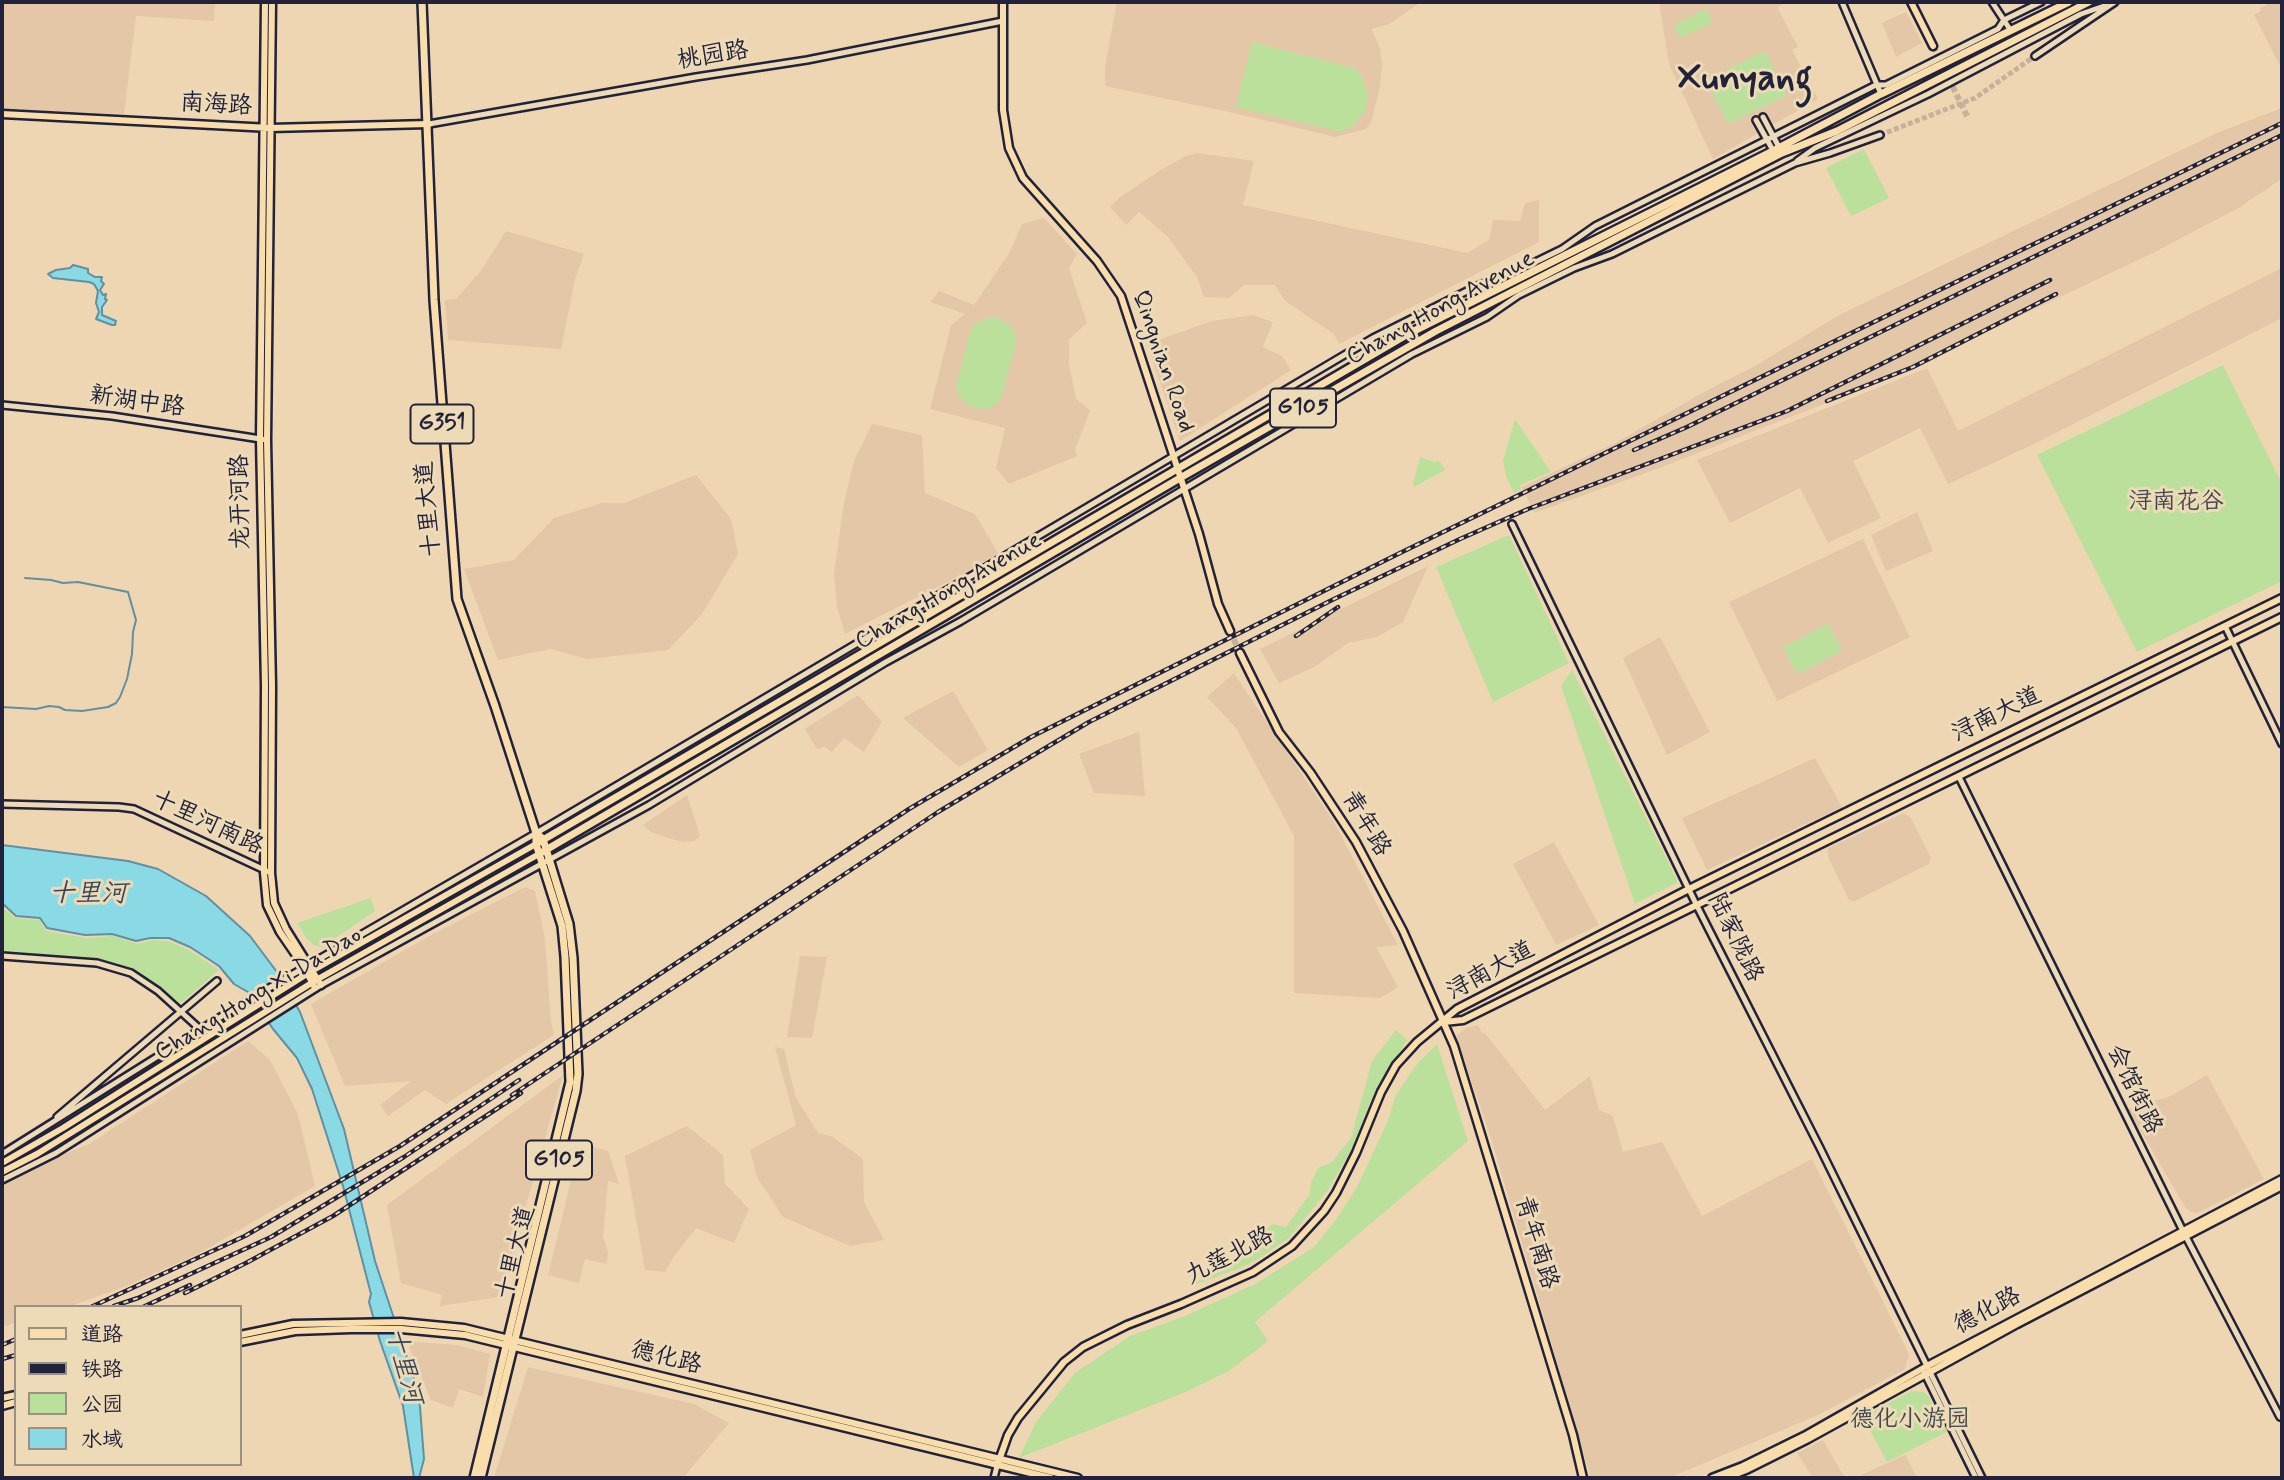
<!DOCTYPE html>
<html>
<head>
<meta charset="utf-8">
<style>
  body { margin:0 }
  #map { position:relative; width:2284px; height:1480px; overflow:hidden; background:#efd6b3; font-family:Mynerve,"LXGW WenKai TC",sans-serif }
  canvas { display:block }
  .frame { position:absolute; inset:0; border:4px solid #22223b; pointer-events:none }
  .legend { position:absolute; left:14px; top:1305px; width:228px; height:161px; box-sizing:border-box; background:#eddab7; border:2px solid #9c9085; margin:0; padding:9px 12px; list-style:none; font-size:21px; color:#22223b }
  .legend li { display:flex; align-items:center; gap:14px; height:35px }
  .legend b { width:35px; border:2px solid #9c9085 }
</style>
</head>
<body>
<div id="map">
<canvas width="2284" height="1480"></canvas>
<div class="frame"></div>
<ul class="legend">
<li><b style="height:9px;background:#f9deab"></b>道路</li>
<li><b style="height:9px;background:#22223b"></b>铁路</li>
<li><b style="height:19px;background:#bbe09b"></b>公园</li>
<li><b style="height:19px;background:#8adae5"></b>水域</li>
</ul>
</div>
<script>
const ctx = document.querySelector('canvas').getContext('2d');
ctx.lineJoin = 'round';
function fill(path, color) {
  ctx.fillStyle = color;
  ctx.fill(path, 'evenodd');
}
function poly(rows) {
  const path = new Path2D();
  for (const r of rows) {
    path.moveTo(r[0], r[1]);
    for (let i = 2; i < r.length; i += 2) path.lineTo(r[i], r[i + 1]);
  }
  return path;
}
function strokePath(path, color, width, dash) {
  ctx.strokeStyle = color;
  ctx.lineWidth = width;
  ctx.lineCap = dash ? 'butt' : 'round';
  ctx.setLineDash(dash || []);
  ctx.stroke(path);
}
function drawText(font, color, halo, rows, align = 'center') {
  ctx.font = font + ' Mynerve,"LXGW WenKai TC",sans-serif';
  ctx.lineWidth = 6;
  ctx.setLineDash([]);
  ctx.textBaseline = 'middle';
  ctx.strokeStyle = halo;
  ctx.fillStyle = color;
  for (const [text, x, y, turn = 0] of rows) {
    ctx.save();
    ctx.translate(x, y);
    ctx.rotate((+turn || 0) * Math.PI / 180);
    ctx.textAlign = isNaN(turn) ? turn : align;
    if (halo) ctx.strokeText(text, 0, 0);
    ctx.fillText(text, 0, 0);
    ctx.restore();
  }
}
fill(poly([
  [2,2,215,2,214,21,136,16,124,114,2,109],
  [1117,2,1421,2,1389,24,1372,29,1380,49,1382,65,1380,87,1371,123,1366,129,1335,137,1234,113,1105,86,1105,67],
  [1659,2,1787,2,1777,7,1798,47,1792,50,1818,99,1713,159,1669,64],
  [2272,2,2282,2,2282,63,2279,64,2254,15,2261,11,2260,8],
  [1906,12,1922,43,1896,57,1882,23],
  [2282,108,2282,179,2240,207,2153,253,1878,383,1654,470,1534,513,1522,487,1615,443,1713,387,1755,366,1841,314,2219,132],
  [1197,153,1254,161,1243,205,1467,253,1489,240,1493,220,1520,221,1525,203,1539,200,1539,242,1339,344,1334,334,1285,301,1275,285,1244,285,1229,298,1204,297,1197,277,1168,237,1139,212,1126,225,1110,207,1119,198,1159,171,1186,156],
  [1044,218,1077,254,1069,268,1087,323,1069,339,1069,364,1076,399,1090,410,1075,450,1077,456,1009,484,996,468,1005,428,930,409,951,325,965,314,931,302,939,291,974,305,1010,252,1022,224],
  [506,231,584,254,575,279,561,349,448,340,445,300,456,299,480,272],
  [2282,268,2282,318,2034,444,1948,484,1920,428,1853,461,1881,518,1828,543,1800,488,1730,523,1697,460,1927,368,1958,431],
  [1253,315,1273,322,1263,347,1282,356,1291,370,1180,441,1147,344,1212,321],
  [872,424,922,435,925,493,975,514,998,553,963,574,845,634,837,607,834,573,844,503,854,461],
  [696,475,731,519,738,554,702,614,668,650,587,659,550,649,498,660,464,569,514,560,554,518,602,503,624,503],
  [1917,512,1933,551,1886,571,1871,535],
  [1863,539,1910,637,1777,701,1729,602],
  [1428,566,1403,622,1377,637,1348,643,1314,667,1279,683,1260,649],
  [1660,637,1710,732,1667,755,1623,658],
  [1234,673,1334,822,1398,945,1376,947,1398,987,1380,998,1294,993,1294,836,1236,728,1207,697],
  [953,691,988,750,959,767,903,718],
  [858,695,882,722,864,752,844,738,832,752,825,747,817,749,805,729],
  [1139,732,1145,796,1094,793,1079,754],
  [1815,758,1842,807,1707,870,1682,818],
  [687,795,700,836,694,841,683,842,668,838,651,832,643,825],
  [1904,813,1911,818,1931,858,1929,864,1855,901,1849,900,1828,857,1828,848],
  [1554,842,1599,925,1556,945,1513,864],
  [525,887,535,891,545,939,551,1022,554,1035,446,1104,425,1090,388,1116,380,1105,411,1081,345,1086,311,1004,431,935],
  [800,956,827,957,812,1038,787,1037],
  [1478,1025,1482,1033,1485,1033,1545,1110,1590,1076,1599,1110,1613,1116,1623,1152,1662,1142,1702,1216,1812,1159,1909,1354,1905,1369,1818,1415,1669,1478,1591,1478,1491,1138,1458,1042,1456,1036,1466,1028],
  [248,1041,270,1060,298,1114,315,1186,198,1254,129,1285,68,1307,16,1307,16,1323,2,1327,2,1179,89,1144],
  [775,1047,784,1049,796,1098,818,1133,833,1137,863,1159,864,1202,884,1240,850,1246,783,1217,757,1177,750,1150,796,1125],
  [563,1075,500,1297,440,1306,442,1295,401,1283,387,1205],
  [2207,1075,2264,1179,2198,1213,2191,1212,2185,1207,2128,1109,2144,1102,2167,1098],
  [687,1126,723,1155,725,1184,749,1209,734,1243,696,1228,673,1258,665,1272,645,1270,625,1156],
  [580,1143,608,1151,619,1184,608,1181,603,1237,608,1251,607,1264,585,1259,579,1283,548,1275],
  [407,1341,457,1345,490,1354,483,1397,459,1389,453,1408,431,1400],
  [528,1367,694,1404,729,1423,683,1478,494,1478],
  [1823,1440,1845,1478,1813,1478,1797,1453],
  [1905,1454,1917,1478,1855,1478,1905,1455]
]), '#e3c7a7');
fill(poly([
  [1706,9,1712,23,1680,38,1674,25],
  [1252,42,1354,68,1362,76,1367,91,1367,103,1363,114,1352,127,1341,132,1236,107],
  [1765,51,1787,95,1728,124,1706,80],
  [1864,149,1889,198,1851,216,1826,168],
  [989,317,998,318,1011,326,1015,335,1016,344,1001,398,996,405,983,410,968,406,958,394,956,386,970,331,975,324],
  [2223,365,2282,484,2282,581,2137,652,2037,455],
  [1515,419,1551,472,1520,485,1521,490,1514,493,1506,476,1503,461],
  [1420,457,1435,462,1439,460,1445,470,1414,487,1413,484],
  [1509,535,1569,663,1493,702,1436,567],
  [1828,624,1842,651,1797,674,1783,647],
  [1572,670,1678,882,1635,904,1561,686],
  [371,898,375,911,322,947,314,945,307,939,297,923],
  [2,907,15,918,40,920,46,931,86,938,113,936,137,944,152,940,168,941,189,950,219,970,180,1004,133,971,98,960,2,954],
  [1396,1030,1407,1040,1371,1100,1353,1147,1328,1190,1289,1238,1258,1259,1240,1268,1189,1287,1240,1254,1272,1224,1286,1227,1310,1194,1311,1182,1319,1167,1331,1163,1351,1138,1372,1061],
  [1437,1044,1468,1141,1255,1322,1268,1341,1229,1371,1188,1391,1019,1458,1036,1422,1075,1373,1130,1336,1185,1316,1257,1283,1314,1247,1337,1218,1357,1187,1387,1123,1396,1095,1417,1064],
  [1911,1391,1924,1392,1929,1397,1947,1432,1887,1462,1863,1417]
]), '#bbe09b');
const water = poly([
  [73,265,88,269,88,273,95,277,102,277,101,281,104,284,100,290,103,295,106,294,105,299,107,300,102,307,102,315,116,321,115,325,112,325,96,319,99,312,96,303,98,291,94,284,89,282,53,278,48,274,56,270,70,268,73,265],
  [2,845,128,861,158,869,206,896,250,936,277,972,300,1012,344,1129,375,1261,419,1394,424,1459,419,1478,414,1478,403,1406,380,1341,369,1302,371,1294,343,1186,312,1089,297,1058,273,1029,248,992,234,984,219,966,190,947,169,938,150,938,136,941,112,934,85,935,47,928,40,918,16,916,2,903,2,845]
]);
fill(water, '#8adae5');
strokePath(water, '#6090a1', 2);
strokePath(poly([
  [2,707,36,709,49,706,59,707,65,710,82,711,108,707,116,703,120,697,127,679,132,654,133,632,136,620,128,592,78,582,63,583,51,580,25,578]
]), '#6090a1', 2);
strokePath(poly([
  [1880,135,1975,98,2035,56]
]), '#c6b29b', 5, [5, 2.5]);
strokePath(poly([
  [1933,46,1968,118],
  [1230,631,1240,653]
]), '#c6b29b', 6, [6, 3]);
const minor = poly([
  [1842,2,1881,94],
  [1992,2,2011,31],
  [2035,56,2115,2],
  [1763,117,1781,151],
  [1756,120,1775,154],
  [429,124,696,77,807,60,1003,21],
  [1815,148,1928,94,2081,14,2110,4],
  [1797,161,1815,148],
  [2,405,112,416,267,440],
  [1512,524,1696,904,1820,1148,1982,1478],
  [2225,626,2282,744],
  [1959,777,2183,1231,2280,1417],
  [2,804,119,807,134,809,271,873],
  [2,956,97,963,131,973,158,991,201,1030],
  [57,1117,217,981],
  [2,1154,238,1006,545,828,1373,338,1477,286,1519,270,1562,249,1595,226,1876,85,1886,85,1998,29,2004,20,2041,2],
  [2,1180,56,1153,321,985,649,805,886,662,961,621,1412,354,1487,317,1519,295,1574,268,1612,254,1795,163,1830,153,1880,135],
  [1924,1372,1976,1478],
  [994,1478,997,1466]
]);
const major = poly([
  [265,2,260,439,265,686,264,873,267,905,280,932,304,967,315,988],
  [272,2,267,440,272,686,271,873,274,903,286,929,321,985],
  [1003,2,1003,110,1009,148,1023,178,1097,261,1121,296,1199,534,1218,604,1230,631],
  [1911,2,1933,46],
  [2,114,270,128,429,124],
  [1240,653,1279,732,1310,772,1356,842,1403,931,1454,1046,1573,1435,1583,1478],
  [1444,1022,1463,1020,2282,617],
  [2,1163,63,1128,310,972,536,844],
  [2,1172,37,1154,318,979,539,854],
  [240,1335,293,1324,401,1322,464,1328,1078,1478],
  [240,1342,295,1331,351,1329,401,1329,465,1335,1051,1478],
  [2,1398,16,1395],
  [2,1406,16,1402],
  [997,1466,1008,1435,1018,1418,1064,1362,1083,1347,1127,1325,1181,1304,1253,1272,1292,1246,1324,1211,1336,1193,1356,1153,1381,1092,1396,1065,1417,1042,1457,1009,1685,891,2282,598],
  [1712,1478,1743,1466,1804,1436,1927,1366,2282,1179],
  [1726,1478,1746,1470,1808,1439,2017,1324,2282,1186]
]);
const highway = poly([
  [422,2,434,300,457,599,495,706,536,833],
  [536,844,1408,334,1773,151,1881,94,2069,2],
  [539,854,1180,478,1436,331,1782,153,1837,131,2089,2],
  [474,1478,570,1082,565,957,562,926,536,844,536,833,543,839,569,924,573,958,578,1074,576,1091,481,1478]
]);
strokePath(minor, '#22223b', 10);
strokePath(major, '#22223b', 11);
strokePath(highway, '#22223b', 12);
strokePath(minor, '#eddab7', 5);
strokePath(major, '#f9deab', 6);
strokePath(highway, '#f9deab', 7);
const rail = poly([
  [1827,401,1913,367,2056,294],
  [1634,450,1687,427,2282,135],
  [1296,636,1338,607],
  [512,1095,938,812,1089,722,1332,600,1460,539,1528,509,1787,411,2050,280],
  [185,1293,246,1263,333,1216,521,1093],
  [114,1306,138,1298,271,1237,404,1157,519,1080],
  [91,1307,245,1236,400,1146,909,809,1031,737,1398,554,2282,123],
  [143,1307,190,1285],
  [2,1345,16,1339],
  [2,1359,16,1355]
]);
strokePath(rail, '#22223b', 4.5);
strokePath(rail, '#eddab7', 2, [5]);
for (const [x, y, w] of [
  [1303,408,66],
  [442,424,63],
  [559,1160,66]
]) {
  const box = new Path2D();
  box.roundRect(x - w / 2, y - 19.5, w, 39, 5);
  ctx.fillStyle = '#eddab7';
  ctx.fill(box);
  strokePath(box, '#22223b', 2);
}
drawText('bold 23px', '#22223b', null, [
  ["G105",1303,408],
  ["G351",442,424],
  ["G105",559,1160]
]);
drawText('24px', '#22223b', '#eddab7', [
  ["桃园路",713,57,-9],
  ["南海路",216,106,3],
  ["Chang Hong Avenue",1441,309,-29],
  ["Qingnian Road",1162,362,71],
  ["新湖中路",137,403,8],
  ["龙开河路",242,502,-91],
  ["十里大道",430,509,-95],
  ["Chang Hong Avenue",949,592,-30],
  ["浔南大道",1997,716,-26],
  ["十里河南路",207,824,25],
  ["青年路",1365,824,59],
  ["陆家陇路",1734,938,64],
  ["浔南大道",1491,972,-29],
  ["Chang Hong Xi Da Dao",259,995,-31],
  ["会馆街路",2133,1090,64],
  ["青年南路",1535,1243,73],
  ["十里大道",517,1253,-76],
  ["九莲北路",1230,1257,-28],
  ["德化路",1988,1312,-28],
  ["德化路",666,1359,14]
]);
drawText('24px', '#41484e', '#eddab7', [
  ["浔南花谷",2176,503],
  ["德化小游园",1910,1421]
]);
drawText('italic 26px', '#37475d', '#eddab7', [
  ["十里河",88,896],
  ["十里河",402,1366,75]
]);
drawText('bold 38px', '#22223b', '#eddab7', [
  ["Xunyang",1745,81]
]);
</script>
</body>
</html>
